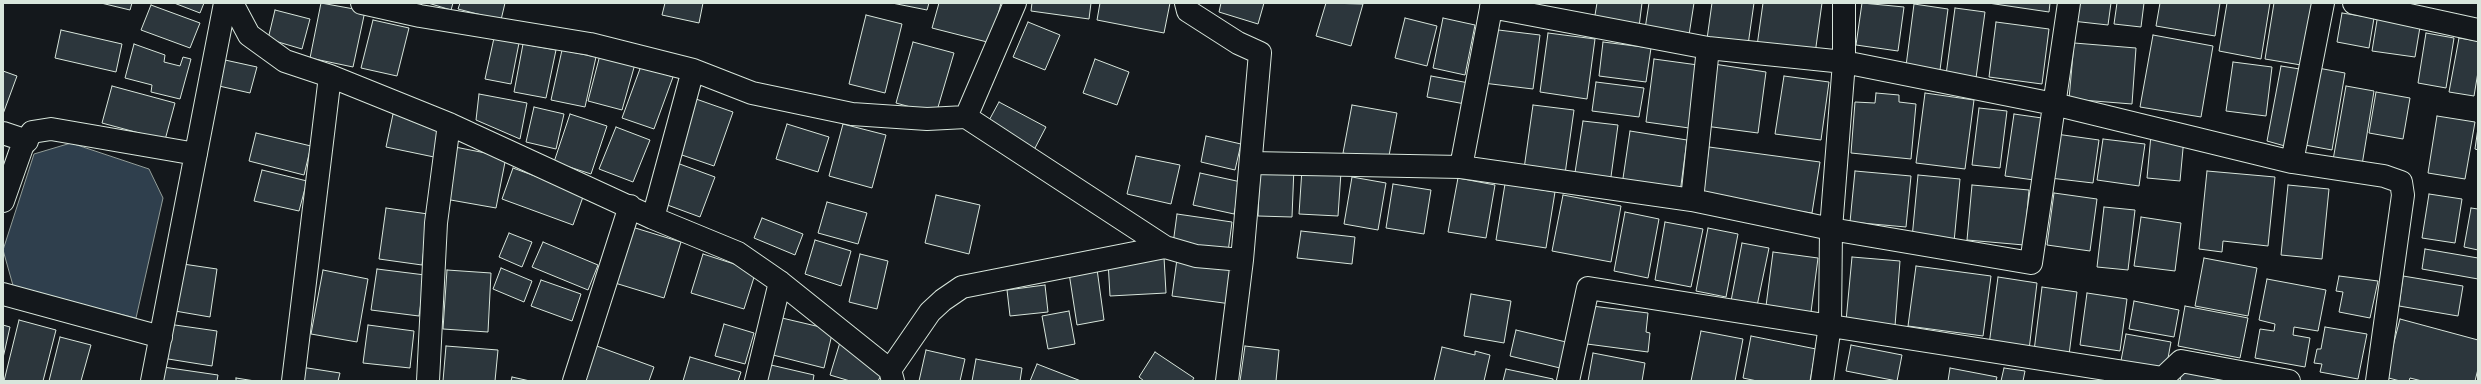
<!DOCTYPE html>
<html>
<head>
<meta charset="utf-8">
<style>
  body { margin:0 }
  #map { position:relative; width:2481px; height:384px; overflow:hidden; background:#14181c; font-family:"Open Sans",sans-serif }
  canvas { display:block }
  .frame { position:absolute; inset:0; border:4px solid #d8e6dc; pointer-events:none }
</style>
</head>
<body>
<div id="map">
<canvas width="2481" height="384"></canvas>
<div class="frame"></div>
</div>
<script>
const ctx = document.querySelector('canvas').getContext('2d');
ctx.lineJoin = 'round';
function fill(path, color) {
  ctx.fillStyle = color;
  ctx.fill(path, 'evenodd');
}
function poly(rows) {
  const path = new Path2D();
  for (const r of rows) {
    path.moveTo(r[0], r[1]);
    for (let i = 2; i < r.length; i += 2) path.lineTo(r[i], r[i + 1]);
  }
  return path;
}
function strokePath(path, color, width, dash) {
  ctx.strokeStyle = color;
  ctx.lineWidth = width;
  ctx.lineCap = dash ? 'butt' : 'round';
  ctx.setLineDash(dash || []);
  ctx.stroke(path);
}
const water = poly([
  [71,143,149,169,163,198,136,318,14,289,3,250,34,154,71,143]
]);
fill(water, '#2f3f4d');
strokePath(water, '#939e99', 1);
const building = poly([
  [101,3,132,3,130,10,101,3],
  [174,3,204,3,200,13,174,3],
  [321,3,365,11,353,67,310,58,321,3],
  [428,3,453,3,451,10,428,3],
  [460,3,505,3,501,20,458,9,460,3],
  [665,3,703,3,699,23,662,15,665,3],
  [892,3,929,3,927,10,892,3],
  [939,3,1001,3,991,43,932,28,939,3],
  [1032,3,1091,3,1089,19,1031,11,1032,3],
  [1100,3,1170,3,1164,33,1097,20,1100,3],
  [1221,3,1264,3,1258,24,1219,12,1221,3],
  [1326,3,1363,4,1351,46,1316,36,1326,3],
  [1597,3,1642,3,1639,27,1594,21,1597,3],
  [1649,3,1694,3,1689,35,1645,29,1649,3],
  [1712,3,1754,3,1748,45,1707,39,1712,3],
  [1763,3,1822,3,1815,54,1757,46,1763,3],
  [1862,3,1904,7,1898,51,1856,45,1862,3],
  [1988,3,2050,3,2049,12,1988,3],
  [2074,3,2111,3,2108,25,2072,21,2074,3],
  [2117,3,2144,3,2141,27,2114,24,2117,3],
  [2160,3,2220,3,2215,36,2156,26,2160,3],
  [2227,3,2270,3,2261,59,2219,51,2227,3],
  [2274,3,2312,3,2301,65,2265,59,2274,3],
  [1914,4,1948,9,1940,70,1906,66,1914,4],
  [151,5,200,23,190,48,141,30,151,5],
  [1955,8,1985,12,1976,78,1946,75,1955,8],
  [275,10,310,19,302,49,268,39,275,10],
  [2342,13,2374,18,2369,48,2337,42,2342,13],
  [2378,14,2421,21,2415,57,2372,51,2378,14],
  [866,15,902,24,885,93,849,84,866,15],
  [1405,18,1437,26,1427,66,1395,58,1405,18],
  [1443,18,1475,25,1465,75,1433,68,1443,18],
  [373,20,409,28,397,76,361,68,373,20],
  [1028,22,1060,35,1045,70,1013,57,1028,22],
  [1996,22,2049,29,2042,84,1989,77,1996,22],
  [1490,29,1540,35,1533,89,1483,83,1490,29],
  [61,30,122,44,116,72,55,58,61,30],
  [1548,33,1595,39,1587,99,1540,92,1548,33],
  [2426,33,2454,38,2446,88,2418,83,2426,33],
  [2153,35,2213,46,2201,117,2140,107,2153,35],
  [494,38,519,43,511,84,485,79,494,38],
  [2459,38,2478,41,2478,72,2474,96,2449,92,2459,38],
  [913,42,954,53,936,114,896,103,913,42],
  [1603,42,1651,48,1646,82,1599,76,1603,42],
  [2074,43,2136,48,2132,104,2069,99,2074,43],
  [134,44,165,55,164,62,180,66,183,57,191,59,180,99,151,92,152,85,125,78,134,44],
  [523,44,556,50,546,98,514,92,523,44],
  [562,50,596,57,585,107,551,100,562,50],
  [600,55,635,64,622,110,588,101,600,55],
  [1095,59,1129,72,1117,105,1083,93,1095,59],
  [1654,59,1698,65,1689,128,1646,122,1654,59],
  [225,60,257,67,250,93,219,86,225,60],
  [2233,62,2272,67,2266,116,2226,111,2233,62],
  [1714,64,1766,72,1758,133,1705,126,1714,64],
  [641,66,673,77,654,129,622,118,641,66],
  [2281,66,2306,70,2292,148,2267,141,2281,66],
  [2318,68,2345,73,2332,150,2305,145,2318,68],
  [3,71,17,76,3,114,3,71],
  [1431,76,1469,83,1465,104,1427,97,1431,76],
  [1784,76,1829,82,1821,140,1775,134,1784,76],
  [1596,82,1644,88,1639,117,1592,111,1596,82],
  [112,86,175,103,165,140,102,123,112,86],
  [2346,86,2374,91,2362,165,2333,160,2346,86],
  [2376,92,2410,98,2403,139,2369,133,2376,92],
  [1876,93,1899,95,1899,102,1916,104,1911,159,1851,153,1855,102,1875,103,1876,93],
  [1925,93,1974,100,1965,169,1916,163,1925,93],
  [479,94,527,103,520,139,476,120,479,94],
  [696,99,733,112,714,166,676,153,696,99],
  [999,102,1046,127,1034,150,986,126,999,102],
  [1352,105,1397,113,1388,161,1343,153,1352,105],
  [1533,105,1574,110,1565,174,1524,169,1533,105],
  [534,107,564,114,556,149,526,142,534,107],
  [1979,108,2007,111,2000,168,1972,165,1979,108],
  [393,114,442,125,434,157,386,147,393,114],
  [570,114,607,126,591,174,554,162,570,114],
  [2014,114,2042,118,2034,180,2005,176,2014,114],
  [2437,116,2475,122,2465,179,2428,173,2437,116],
  [1583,121,1618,125,1610,184,1574,179,1583,121],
  [787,124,829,137,818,172,776,159,787,124],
  [843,124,886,135,872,188,829,176,843,124],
  [616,127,650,140,633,182,599,169,616,127],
  [2478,128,2478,150,2475,149,2478,128],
  [1630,131,1687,140,1680,193,1622,185,1630,131],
  [256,133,311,146,304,175,249,161,256,133],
  [2056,134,2099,140,2093,183,2050,178,2056,134],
  [2151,135,2184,138,2180,181,2147,178,2151,135],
  [1206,136,1241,144,1235,170,1201,162,1206,136],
  [2103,139,2145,144,2139,186,2097,180,2103,139],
  [455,147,506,157,496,208,445,199,455,147],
  [1709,147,1820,162,1812,213,1702,198,1709,147],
  [1136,156,1180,165,1171,204,1127,194,1136,156],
  [677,163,715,177,700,217,662,203,677,163],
  [1260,166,1294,167,1292,217,1258,216,1260,166],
  [513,168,584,194,573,225,502,199,513,168],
  [1302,169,1341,172,1338,216,1299,214,1302,169],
  [262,170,307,181,299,211,254,201,262,170],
  [1855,171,1911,176,1906,227,1850,222,1855,171],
  [2207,171,2275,177,2268,246,2223,241,2222,252,2199,249,2207,171],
  [1200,173,1241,182,1234,214,1193,205,1200,173],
  [1918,175,1960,179,1954,242,1912,238,1918,175],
  [1352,177,1386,183,1378,230,1344,224,1352,177],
  [1458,178,1495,185,1486,238,1448,232,1458,178],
  [1393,184,1431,190,1424,234,1386,228,1393,184],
  [1505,184,1555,192,1546,248,1496,240,1505,184],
  [1972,185,2029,190,2024,245,1967,240,1972,185],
  [2288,185,2329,189,2322,259,2281,255,2288,185],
  [2054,193,2097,199,2090,251,2047,245,2054,193],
  [2429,194,2462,199,2455,243,2422,238,2429,194],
  [936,195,980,205,969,254,925,243,936,195],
  [1563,195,1621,206,1611,262,1552,251,1563,195],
  [827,202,867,213,858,244,818,233,827,202],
  [2104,207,2135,210,2128,270,2097,267,2104,207],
  [386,208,428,214,422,265,379,259,386,208],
  [2471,208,2478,209,2478,250,2464,247,2471,208],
  [1625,212,1659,219,1648,278,1614,271,1625,212],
  [1177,214,1232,222,1228,252,1173,244,1177,214],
  [2141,217,2181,223,2175,271,2134,266,2141,217],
  [762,218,803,234,795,255,754,238,762,218],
  [1665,222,1703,229,1691,287,1655,280,1665,222],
  [632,227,681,242,664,298,615,283,632,227],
  [1708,228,1738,234,1726,297,1696,291,1708,228],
  [1301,231,1355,237,1352,264,1297,258,1301,231],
  [509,233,532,242,522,267,499,257,509,233],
  [815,240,851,251,841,286,805,274,815,240],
  [543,242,598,265,588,290,532,267,543,242],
  [1742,243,1769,248,1757,306,1731,301,1742,243],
  [2425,249,2478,258,2478,279,2422,269,2425,249],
  [1773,252,1818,258,1811,312,1766,306,1773,252],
  [703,254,756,271,744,309,691,293,703,254],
  [860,254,888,261,877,309,849,302,860,254],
  [1164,257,1166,293,1110,296,1108,261,1164,257],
  [1852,257,1900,261,1895,326,1846,321,1852,257],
  [2204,258,2257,268,2248,316,2195,306,2204,258],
  [1177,259,1236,268,1231,304,1172,296,1177,259],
  [183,264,217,269,210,317,175,311,183,264],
  [1916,266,1991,276,1983,336,1908,326,1916,266],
  [501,268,532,281,524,302,493,289,501,268],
  [377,269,425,275,419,316,371,310,377,269],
  [1097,269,1104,320,1077,325,1069,273,1097,269],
  [323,270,368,279,357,342,311,334,323,270],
  [447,270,491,273,488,332,443,329,447,270],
  [2339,276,2378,281,2370,318,2339,312,2343,292,2336,291,2339,276],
  [2403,276,2463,286,2458,316,2399,306,2403,276],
  [1998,277,2037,283,2029,350,1989,345,1998,277],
  [2267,279,2326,290,2318,331,2294,327,2293,335,2310,338,2305,367,2255,358,2260,329,2274,331,2275,324,2259,320,2267,279],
  [541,280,581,294,572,321,531,306,541,280],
  [1045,285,1048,312,1010,316,1007,290,1045,285],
  [2042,287,2077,292,2069,355,2034,351,2042,287],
  [2087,293,2127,299,2120,351,2080,345,2087,293],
  [1471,294,1511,301,1504,343,1464,336,1471,294],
  [2134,301,2179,310,2174,337,2129,329,2134,301],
  [1592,306,1648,313,1646,332,1650,333,1648,352,1587,344,1592,306],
  [2185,306,2248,318,2240,358,2178,346,2185,306],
  [1069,311,1075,344,1048,349,1042,316,1069,311],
  [782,318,833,330,824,368,773,355,782,318],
  [2400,319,2478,340,2478,369,2475,381,2422,381,2410,378,2409,381,2400,381,2385,377,2400,319],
  [19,320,56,330,43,381,4,381,19,320],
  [168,324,217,331,212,366,162,358,168,324],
  [724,324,754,333,745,364,715,356,724,324],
  [3,325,10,327,3,358,3,325],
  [368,325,414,331,410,368,363,363,368,325],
  [2325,327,2367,334,2358,379,2320,372,2322,364,2314,363,2317,349,2321,349,2325,327],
  [1516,330,1566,342,1560,368,1510,356,1516,330],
  [1701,331,1743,339,1735,381,1691,381,1701,331],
  [2126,334,2171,342,2165,374,2120,366,2126,334],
  [1751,336,1816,349,1810,381,1757,381,1743,378,1751,336],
  [60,337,91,345,81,381,49,381,60,337],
  [841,339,884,370,878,381,850,381,830,375,841,339],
  [594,345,654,367,649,381,588,381,581,379,594,345],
  [1851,345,1902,355,1897,381,1846,371,1851,345],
  [446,346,498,350,495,381,443,381,446,346],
  [1245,346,1279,350,1276,381,1240,381,1245,346],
  [1442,347,1475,355,1475,351,1490,355,1484,381,1434,381,1442,347],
  [926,350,965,359,960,381,919,381,926,350],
  [1155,352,1194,378,1192,381,1144,381,1139,377,1155,352],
  [1593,353,1645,363,1642,381,1588,381,1593,353],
  [690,357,741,372,738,381,683,381,690,357],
  [976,359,1022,368,1020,381,972,381,976,359],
  [1037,364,1081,381,1030,381,1037,364],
  [771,365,814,375,813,381,767,381,771,365],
  [163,367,218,375,217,381,161,381,163,367],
  [301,367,340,373,338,381,299,381,301,367],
  [1950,368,1997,377,1996,381,1948,381,1950,368],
  [2004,368,2025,371,2023,381,2001,381,2004,368],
  [1506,369,1553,379,1553,381,1503,381,1506,369],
  [2182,369,2233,381,2180,381,2182,369],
  [512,377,530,381,511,381,512,377],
  [236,378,255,381,236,381,236,378]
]);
fill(building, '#2c363c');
strokePath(building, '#d8e6dc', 1);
const minor = poly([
  [232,3,249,35,285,61,330,76,449,124,653,218,738,253,780,282,890,370,893,381],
  [362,3,420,16,590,44,693,70,653,218],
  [1186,3,1188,11,1238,43,1260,53,1242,260],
  [1492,3,1461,167,1692,200,1831,229,2031,263,2069,3],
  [2354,3,2478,30],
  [1491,7,1708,48,1844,62,2054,104,2292,162,2384,176,2401,182,2403,195,2377,381],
  [693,70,752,93,852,114,927,119,966,117,1165,247,1196,256,1242,260,1227,381],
  [966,117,1015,3],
  [3,133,27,141],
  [2292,162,2323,3],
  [1251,163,1461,167],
  [1692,200,1708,48],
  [3,201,22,147,32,132,51,129,196,154],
  [3,294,161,337],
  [890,370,930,312,943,300,962,287,1165,247],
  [152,381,225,3],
  [293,381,330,76],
  [428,381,436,223,449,124],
  [574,381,630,206],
  [756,381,780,282],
  [1568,381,1588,288,2163,378,2181,361,2289,381],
  [1822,381,1830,325,1831,229,1844,62,1844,3]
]);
strokePath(minor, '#d8e6dc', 24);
strokePath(minor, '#14181c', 22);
</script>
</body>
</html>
